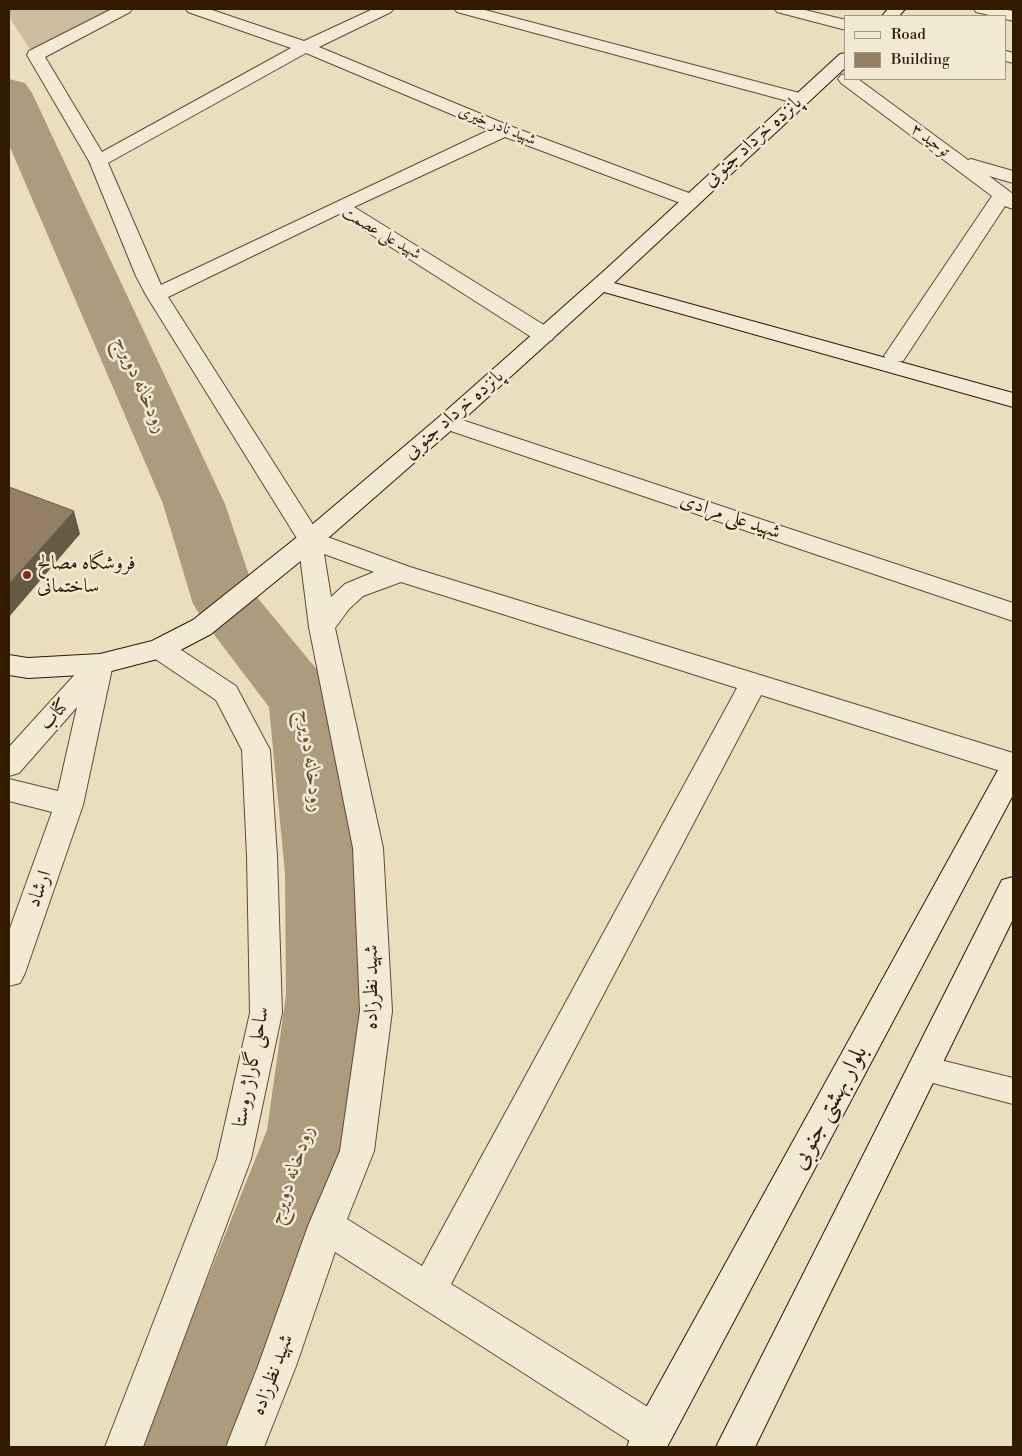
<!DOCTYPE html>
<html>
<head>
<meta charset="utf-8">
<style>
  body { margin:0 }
  #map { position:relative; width:1022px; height:1456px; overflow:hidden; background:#ebdebf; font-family:"Libre Bodoni",serif }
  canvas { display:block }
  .frame { position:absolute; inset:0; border:10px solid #321901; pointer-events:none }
  .legend { position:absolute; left:844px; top:15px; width:162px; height:65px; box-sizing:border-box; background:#f2ead5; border:1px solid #a59680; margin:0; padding:6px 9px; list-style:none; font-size:15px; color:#321901 }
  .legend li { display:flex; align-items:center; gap:10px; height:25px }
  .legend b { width:25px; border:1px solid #a59680 }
</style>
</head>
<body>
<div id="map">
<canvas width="1022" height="1456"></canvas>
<div class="frame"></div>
<ul class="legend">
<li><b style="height:6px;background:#f2ead5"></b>Road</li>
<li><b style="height:14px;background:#927f64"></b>Building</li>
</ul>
</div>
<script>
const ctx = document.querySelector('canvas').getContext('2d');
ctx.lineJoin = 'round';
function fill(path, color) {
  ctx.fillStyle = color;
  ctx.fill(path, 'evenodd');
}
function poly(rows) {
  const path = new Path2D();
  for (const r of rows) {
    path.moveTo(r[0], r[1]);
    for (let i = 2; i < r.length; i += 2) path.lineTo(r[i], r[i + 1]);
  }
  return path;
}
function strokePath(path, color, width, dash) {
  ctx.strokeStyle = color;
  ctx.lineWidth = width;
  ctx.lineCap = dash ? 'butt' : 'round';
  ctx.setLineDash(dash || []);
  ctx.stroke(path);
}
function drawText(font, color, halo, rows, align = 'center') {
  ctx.font = font + ' "Libre Bodoni",Amiri,serif';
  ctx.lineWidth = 5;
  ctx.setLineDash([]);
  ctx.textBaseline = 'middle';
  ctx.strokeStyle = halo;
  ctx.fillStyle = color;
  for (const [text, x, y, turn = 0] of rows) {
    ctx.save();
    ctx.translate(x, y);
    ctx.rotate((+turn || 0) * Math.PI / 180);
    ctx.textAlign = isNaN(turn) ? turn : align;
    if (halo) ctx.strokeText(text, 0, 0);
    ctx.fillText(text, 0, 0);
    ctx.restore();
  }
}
fill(poly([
  [9,9,121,9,32,52,9,17]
]), '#ccbd9f');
fill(poly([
  [9,79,25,83,32,93,225,504,256,596,328,683,338,701,363,873,368,995,355,1130,240,1447,140,1447,267,1130,286,995,285,873,269,707,203,620,193,604,163,504,9,145,9,79]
]), '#ac9b7e');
const service = poly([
  [924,1056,1013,1078,1013,1104,914,1078,910,1069,914,1060,924,1056]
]);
const minor = poly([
  [112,9,132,9,130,12,45,57,102,152,291,48,188,12,186,9,209,9,304,41,373,9,393,9,391,12,319,47,510,126,697,196,700,200,697,204,690,206,683,204,505,137,354,207,552,330,555,335,552,340,544,341,536,340,339,214,168,297,319,534,410,567,1013,753,1013,775,761,695,451,1284,667,1419,672,1433,665,1447,639,1447,335,1252,296,1366,264,1447,226,1447,258,1366,308,1226,340,1151,360,1011,353,848,309,627,298,540,146,295,136,276,89,161,27,55,29,51,112,9],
  [306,53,489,130,161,285,108,163,306,53],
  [324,554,374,572,345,584,331,597,324,554],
  [401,582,737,688,422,1266,347,1219,374,1151,392,1011,383,848,335,628,349,609,363,596,401,582],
  [455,9,481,9,807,95,810,99,807,103,801,104,795,103,457,12,455,9],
  [775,9,801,9,846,20,846,30,777,12,775,9],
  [974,9,1002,9,1013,11,1013,21,1006,19,1006,16,993,16,976,12,974,9],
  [1006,51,1013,53,1013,63,1006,61,1006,51],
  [846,74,846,79,858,79,968,160,971,159,1013,171,1013,183,989,176,1013,194,1013,209,1005,206,903,361,895,362,887,361,884,356,992,196,841,83,838,79,841,75,846,74],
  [447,415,1013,603,1013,621,439,427,436,422,439,417,447,415],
  [160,640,169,642,236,686,270,750,277,856,282,1013,251,1159,143,1447,105,1447,217,1159,250,1013,247,856,242,750,216,700,151,656,147,649,151,642,160,640],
  [100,654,109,657,113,664,83,805,25,973,20,983,9,986,9,931,52,812,9,801,9,779,58,791,77,707,19,773,9,776,9,747,89,659,100,654]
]);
const secondary = poly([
  [888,9,905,9,899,16,882,16,888,9],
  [846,53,846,67,614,283,1013,393,1013,407,604,292,455,427,319,546,211,634,169,656,100,674,28,678,9,675,9,655,28,658,100,654,152,641,193,620,301,534,439,417,605,270,840,54,846,53],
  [1013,758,1013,795,667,1447,627,1447,632,1433,1003,761,1013,758],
  [1013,877,1013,919,755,1447,716,1447,1002,880,1013,877]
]);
strokePath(service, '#604a30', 2);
strokePath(minor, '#604a30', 2);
strokePath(secondary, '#321901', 2);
fill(service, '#f2ead5');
fill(minor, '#f2ead5');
fill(secondary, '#f2ead5');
fill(poly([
  [74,511,80,534,9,617,9,584]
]), '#665946');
const building = poly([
  [9,487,74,511,9,584,9,487]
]);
fill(building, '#927f64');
strokePath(building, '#665946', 1);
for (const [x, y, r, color] of [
  [27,575,5,"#8f2418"]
]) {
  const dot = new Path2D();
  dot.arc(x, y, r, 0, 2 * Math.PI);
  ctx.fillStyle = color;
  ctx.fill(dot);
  strokePath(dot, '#f2ead5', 2);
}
drawText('16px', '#321901', '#f2ead5', [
  ["شهید نادر خیری",497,126,22],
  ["توحید ۳",930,141,37],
  ["شهید علی عصمت",381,234,30]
]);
drawText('20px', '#321901', '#f2ead5', [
  ["پانزده خرداد جنوبی",753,142,-42],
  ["پانزده خرداد جنوبی",454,415,-41],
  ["شهید علی مرادی",730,517,19],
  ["کتاب",55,715,-48],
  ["ارشاد",40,889,-70],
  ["شهید نظرزاده",372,987,-90],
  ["ساحلی گاراژ روستا",252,1067,-79],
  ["شهید نظرزاده",273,1375,-69]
]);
drawText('20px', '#321901', '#f2ead5', [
  ["فروشگاه مصالح",37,564],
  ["ساختمانی",37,587]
], 'left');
drawText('italic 21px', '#634d33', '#f2ead5', [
  ["رودخانه دویرج",140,385,66],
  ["رودخانه دویرج",310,761,83],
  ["رودخانه دویرج",292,1175,-71]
]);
drawText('24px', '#321901', '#f2ead5', [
  ["بلوار بهشتی جنوبی",830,1108,-62]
]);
</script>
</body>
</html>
